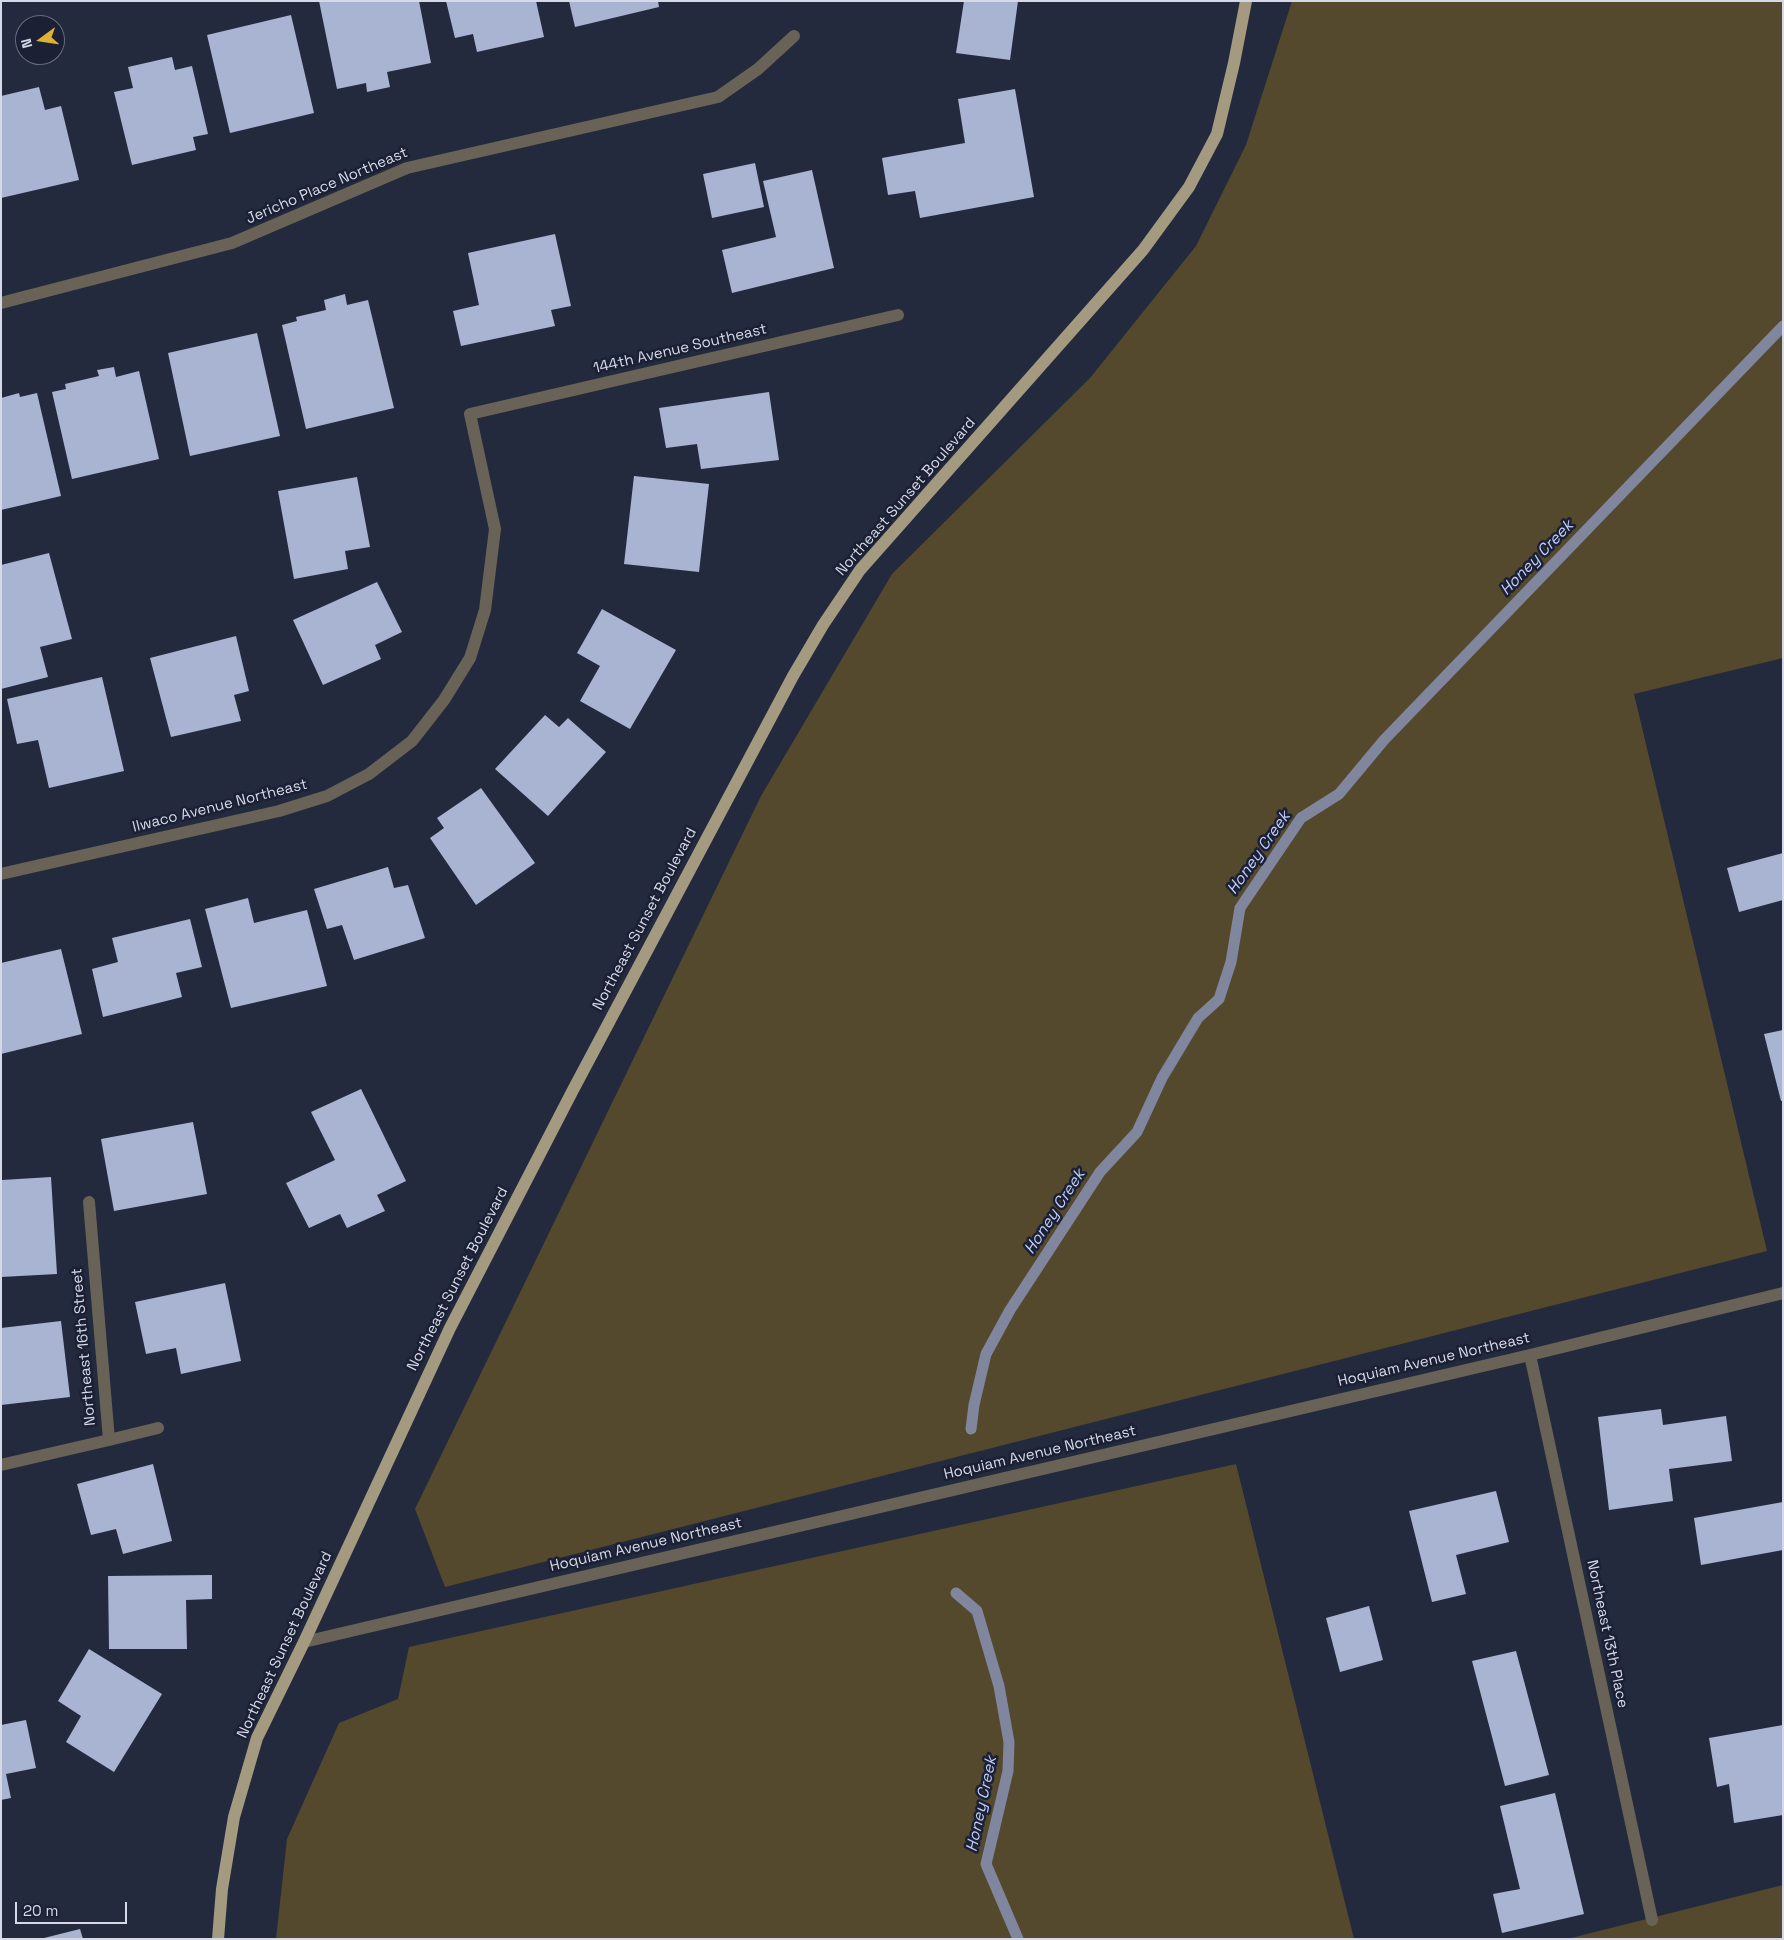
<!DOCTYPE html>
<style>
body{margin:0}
#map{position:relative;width:1784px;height:1940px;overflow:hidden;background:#242a3e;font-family:"Space Grotesk",sans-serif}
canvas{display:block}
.frame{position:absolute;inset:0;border:2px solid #d5d9e7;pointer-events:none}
.north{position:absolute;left:15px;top:15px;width:50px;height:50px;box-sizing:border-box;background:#1b2034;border:1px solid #656a7c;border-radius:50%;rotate:256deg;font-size:14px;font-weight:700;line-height:20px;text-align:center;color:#d5d9e7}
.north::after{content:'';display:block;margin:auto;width:18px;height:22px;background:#dbb233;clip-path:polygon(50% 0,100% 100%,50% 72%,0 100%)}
.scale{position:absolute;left:15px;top:1902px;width:112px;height:22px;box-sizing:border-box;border:2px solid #d5d9e7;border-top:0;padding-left:6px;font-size:15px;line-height:18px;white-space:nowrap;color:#d5d9e7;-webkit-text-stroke:4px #1b2034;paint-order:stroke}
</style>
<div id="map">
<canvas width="1784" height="1940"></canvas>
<div class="frame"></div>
<div class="north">N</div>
<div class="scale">20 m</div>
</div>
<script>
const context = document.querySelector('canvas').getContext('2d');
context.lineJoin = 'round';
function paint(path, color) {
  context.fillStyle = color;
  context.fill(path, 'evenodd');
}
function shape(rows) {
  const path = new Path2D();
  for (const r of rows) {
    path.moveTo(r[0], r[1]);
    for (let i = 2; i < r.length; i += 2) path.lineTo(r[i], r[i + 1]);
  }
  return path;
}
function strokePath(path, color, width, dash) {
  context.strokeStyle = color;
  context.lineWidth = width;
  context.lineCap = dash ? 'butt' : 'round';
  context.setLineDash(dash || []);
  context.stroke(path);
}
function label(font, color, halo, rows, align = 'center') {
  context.font = font + ' "Space Grotesk",sans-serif';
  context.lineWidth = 5;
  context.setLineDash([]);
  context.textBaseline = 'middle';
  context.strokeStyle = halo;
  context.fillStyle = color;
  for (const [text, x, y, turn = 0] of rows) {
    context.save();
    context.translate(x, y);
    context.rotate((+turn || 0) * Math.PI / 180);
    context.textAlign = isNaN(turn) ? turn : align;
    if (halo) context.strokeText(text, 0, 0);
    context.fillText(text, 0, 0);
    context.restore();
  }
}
paint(shape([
 [1292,1,1783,1,1783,658,1634,694,1767,1251,445,1587,415,1509,761,796,892,574,1090,378,1196,246,1246,145],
 [1236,1464,1354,1939,276,1939,287,1839,339,1723,398,1699,409,1647],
 [1783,1885,1783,1939,1567,1939]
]), '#54492d');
strokePath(shape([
 [971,1429,974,1405,986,1354,1010,1310,1100,1172,1137,1132,1162,1078,1198,1018,1219,999,1231,962,1240,908,1301,818,1339,794,1384,740,1783,326],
 [956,1593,977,1611,999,1686,1009,1742,1008,1771,986,1864,1018,1939]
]), '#7f869e', 11);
paint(shape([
 [319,1,419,1,431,63,387,72,390,87,367,92,366,83,337,89],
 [446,1,536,1,544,37,477,52,473,34,455,38],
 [569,1,658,1,659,7,575,27],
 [964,1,1018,1,1010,60,956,53],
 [291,15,314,113,230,133,207,35],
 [172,57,175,70,192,66,208,134,193,137,196,150,132,165,114,92,133,88,128,67],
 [39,87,45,110,61,106,79,180,1,198,1,96],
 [1015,89,1034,197,920,218,915,191,888,195,882,158,965,143,958,99],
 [755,163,764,207,712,218,703,174],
 [812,170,834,268,732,293,722,250,776,237,763,181],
 [555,234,571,306,551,310,555,326,461,346,453,311,479,305,468,253],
 [345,294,347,305,368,300,394,408,306,429,282,325,297,321,296,317,326,310,324,300],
 [257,333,280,436,190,456,168,353],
 [114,367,116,377,139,371,159,459,72,479,52,392,66,389,65,384,99,376,97,370],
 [769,392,779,460,701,469,697,444,666,448,659,408],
 [19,393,20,397,37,393,61,496,1,510,1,398],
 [634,476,709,484,699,572,624,564],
 [357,477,370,547,345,551,348,569,294,579,278,491],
 [49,553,72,639,40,647,48,677,1,689,1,565],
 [377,582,402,632,375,645,381,659,323,685,293,620],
 [602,609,676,650,630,729,580,701,600,666,577,653],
 [236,636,249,691,234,695,241,721,171,737,150,658],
 [102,677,124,771,49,788,38,740,17,744,7,699],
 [545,715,559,727,568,718,606,752,548,816,495,769],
 [481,788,535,863,476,905,430,838,444,828,437,818],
 [1783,853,1783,900,1739,912,1727,868],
 [388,867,394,888,408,885,425,938,354,960,342,925,327,929,314,889],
 [248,898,254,923,307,910,327,986,231,1008,205,909],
 [190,919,202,967,176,973,182,997,103,1017,92,969,118,962,112,938],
 [61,949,82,1034,1,1054,1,963],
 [1783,1030,1783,1101,1781,1101,1764,1034],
 [361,1089,406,1181,377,1195,385,1211,347,1228,340,1214,309,1228,286,1183,335,1160,311,1112],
 [193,1122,207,1194,114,1211,101,1139],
 [51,1177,57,1274,1,1277,2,1180],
 [225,1283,241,1361,181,1374,176,1348,146,1354,135,1302],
 [61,1321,70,1397,1,1405,1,1328],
 [1661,1409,1663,1425,1726,1416,1732,1461,1669,1469,1673,1501,1609,1510,1598,1417],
 [153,1464,172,1541,123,1554,116,1529,91,1535,77,1484],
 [1496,1491,1509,1542,1456,1555,1466,1594,1432,1602,1409,1511],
 [1783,1502,1783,1550,1701,1565,1694,1518],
 [212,1575,212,1599,186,1600,187,1649,109,1649,108,1576],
 [1369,1606,1383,1660,1340,1672,1326,1618],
 [89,1649,162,1694,114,1772,66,1742,81,1716,58,1701],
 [1516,1651,1549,1775,1505,1786,1472,1661],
 [26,1720,36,1768,6,1774,11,1798,1,1800,1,1725],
 [1783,1725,1783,1815,1734,1823,1729,1784,1717,1787,1709,1738],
 [1555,1793,1584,1914,1502,1933,1493,1894,1520,1889,1500,1806],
 [80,1929,83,1939,44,1939,44,1938]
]), '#a9b3d2');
strokePath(shape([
 [1,303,232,243,407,168,718,97,758,69,794,36],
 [1,874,279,811,327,796,369,774,412,741,444,700,470,658,485,610,495,529,470,414,898,315],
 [1530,1355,1652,1920],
 [109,1440,158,1428],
 [1,1465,109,1440,89,1202],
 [304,1642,1530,1355,1783,1293]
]), '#686356', 12);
strokePath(shape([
 [218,1939,222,1889,234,1817,257,1738,304,1642,450,1328,573,1090,793,676,823,625,860,570,1143,250,1189,187,1217,134,1234,63,1246,1]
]), '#a49a7f', 12);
label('15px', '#d5d9e7', '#1b2034', [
 ["Jericho Place Northeast",327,186,-23],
 ["144th Avenue Southeast",680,349,-13],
 ["Northeast Sunset Boulevard",906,497,-49],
 ["Ilwaco Avenue Northeast",220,806,-14],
 ["Northeast Sunset Boulevard",645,919,-62],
 ["Northeast Sunset Boulevard",458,1279,-63],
 ["Northeast 16th Street",84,1347,-95],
 ["Hoquiam Avenue Northeast",1434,1360,-13],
 ["Hoquiam Avenue Northeast",1040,1453,-13],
 ["Hoquiam Avenue Northeast",646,1545,-13],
 ["Northeast 13th Place",1607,1634,78],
 ["Northeast Sunset Boulevard",285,1645,-65]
]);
label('italic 16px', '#bfccf7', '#1b2034', [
 ["Honey Creek",1537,558,-46],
 ["Honey Creek",1259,853,-55],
 ["Honey Creek",1055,1212,-57],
 ["Honey Creek",982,1804,-78]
]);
</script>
